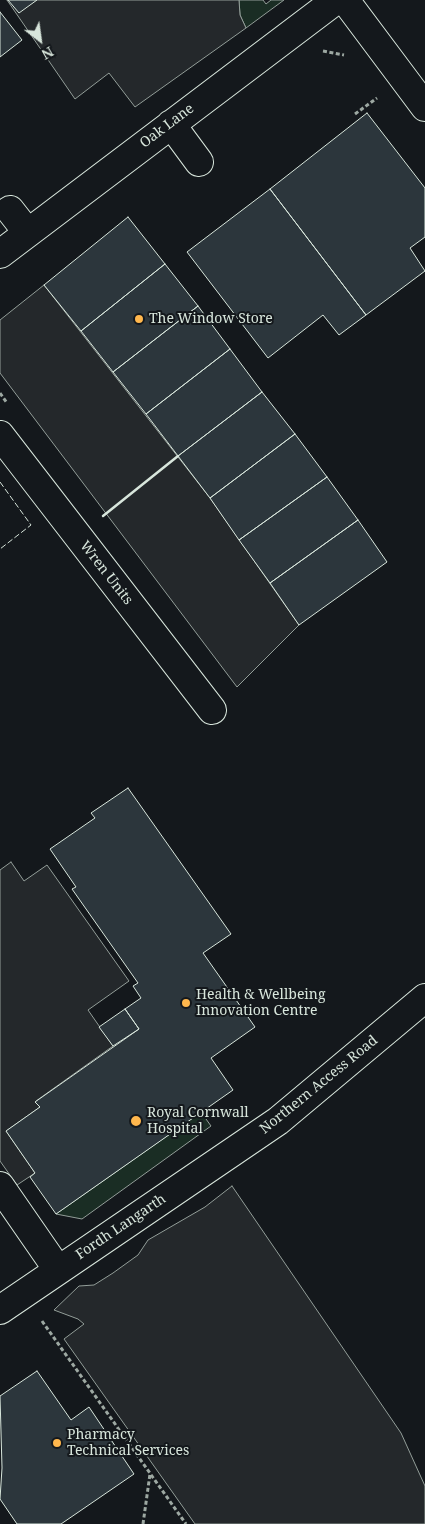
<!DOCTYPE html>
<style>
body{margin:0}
#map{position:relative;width:425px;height:1524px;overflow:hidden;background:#14181c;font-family:"Noto Serif",serif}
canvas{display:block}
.north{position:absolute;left:15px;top:15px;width:50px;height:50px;-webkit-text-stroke:4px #14181c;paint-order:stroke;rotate:150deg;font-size:14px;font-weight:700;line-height:20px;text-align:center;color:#d8e6dc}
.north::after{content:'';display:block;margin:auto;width:18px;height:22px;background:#d8e6dc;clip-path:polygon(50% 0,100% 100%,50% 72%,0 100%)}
</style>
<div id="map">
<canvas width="425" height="1524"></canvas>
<div class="north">N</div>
</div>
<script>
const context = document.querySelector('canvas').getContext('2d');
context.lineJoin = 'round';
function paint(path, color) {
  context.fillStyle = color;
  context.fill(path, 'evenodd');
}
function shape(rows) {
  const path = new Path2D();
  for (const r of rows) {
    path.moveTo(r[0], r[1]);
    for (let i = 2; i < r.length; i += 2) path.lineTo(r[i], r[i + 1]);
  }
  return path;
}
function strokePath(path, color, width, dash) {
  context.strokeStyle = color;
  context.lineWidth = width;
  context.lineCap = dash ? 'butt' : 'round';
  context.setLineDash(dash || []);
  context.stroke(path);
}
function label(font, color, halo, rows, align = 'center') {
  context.font = font + ' "Noto Serif",serif';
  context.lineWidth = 4;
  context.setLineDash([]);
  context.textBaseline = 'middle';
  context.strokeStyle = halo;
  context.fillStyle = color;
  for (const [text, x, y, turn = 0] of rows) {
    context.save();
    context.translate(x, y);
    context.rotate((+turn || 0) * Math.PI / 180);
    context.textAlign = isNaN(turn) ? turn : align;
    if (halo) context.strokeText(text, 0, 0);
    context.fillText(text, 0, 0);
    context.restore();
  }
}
const green = shape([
 [239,0,263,0,266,4,271,0,284,0,246,28,240,15,239,0],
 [201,1112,211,1126,82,1219,56,1214,201,1112]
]);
paint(green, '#1a2d24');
strokePath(green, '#939e99', 1);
const parking = shape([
 [7,0,239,0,240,15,246,28,135,107,109,73,75,99,7,0],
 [44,285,210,498,299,625,237,687,0,373,0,320,44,285],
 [11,862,24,881,47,865,129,981,88,1010,113,1046,36,1101,40,1107,6,1131,35,1173,17,1185,0,1161,0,870,11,862],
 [232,1186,401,1433,425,1486,425,1524,195,1524,64,1339,84,1324,78,1319,54,1310,79,1286,94,1285,113,1273,138,1255,148,1240,205,1207,232,1186]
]);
paint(parking, '#24282b');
strokePath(parking, '#939e99', 1);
const building = shape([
 [8,0,37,0,19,13,8,0],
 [0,12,22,40,0,57,0,12],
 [367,113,425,188,425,237,410,248,425,271,366,315,270,189,367,113],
 [270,189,366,315,339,335,323,315,268,358,187,252,270,189],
 [128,217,165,264,81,331,44,285,128,217],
 [165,264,198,306,113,372,81,331,165,264],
 [198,306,230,349,146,414,113,372,198,306],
 [230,349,262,392,178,456,146,414,230,349],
 [262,392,295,434,210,498,178,456,262,392],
 [295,434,327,477,239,540,210,498,295,434],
 [327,477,358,520,270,583,239,540,327,477],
 [358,520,387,562,299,625,270,583,358,520],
 [128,788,231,934,203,953,255,1027,211,1058,233,1090,56,1214,30,1177,35,1173,6,1131,40,1107,35,1102,139,1029,125,1009,141,998,133,986,138,983,72,889,76,887,50,849,95,818,91,813,128,788],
 [125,1009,139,1029,113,1046,99,1027,125,1009],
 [37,1371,71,1420,89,1407,134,1474,61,1524,17,1524,0,1499,2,1468,0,1396,37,1371]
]);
paint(building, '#2c363c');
strokePath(building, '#d8e6dc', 1);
const minor = shape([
 [345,0,425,107],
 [171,124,199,162],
 [10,210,28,233],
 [0,254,336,0],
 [0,435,212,710],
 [0,1186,58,1270],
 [0,1310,278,1121,425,998]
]);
strokePath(minor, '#d8e6dc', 30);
strokePath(shape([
 [323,51,344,55],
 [355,114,377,98],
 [0,393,7,403],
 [42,1321,186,1524],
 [143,1524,150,1474]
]), '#9da8a2', 3, [4, 2.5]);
strokePath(minor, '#14181c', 28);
strokePath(shape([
 [0,482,31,525,0,549]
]), '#d8e6dc', 1, [6, 2.5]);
strokePath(shape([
 [103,516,178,456]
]), '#d8e6dc', 2.5);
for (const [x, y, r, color] of [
 [139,319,5,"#ffb74d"],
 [186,1003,5,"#ffb74d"],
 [136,1121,6,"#ffb74d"],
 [57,1443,5,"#ffb74d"]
]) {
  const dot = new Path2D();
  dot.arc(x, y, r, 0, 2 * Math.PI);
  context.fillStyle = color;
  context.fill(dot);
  strokePath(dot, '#14181c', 2);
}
label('14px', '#d8e6dc', '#14181c', [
 ["Oak Lane",167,126,-37],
 ["Wren Units",106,573,52],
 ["Northern Access Road",319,1085,-39],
 ["Fordh Langarth",121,1227,-34]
]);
label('14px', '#d8e6dc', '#14181c', [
 ["The Window Store",149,319],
 ["Health & Wellbeing",196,995],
 ["Innovation Centre",196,1011],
 ["Royal Cornwall",147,1113],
 ["Hospital",147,1129],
 ["Pharmacy",67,1435],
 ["Technical Services",67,1451]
], 'left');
</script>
